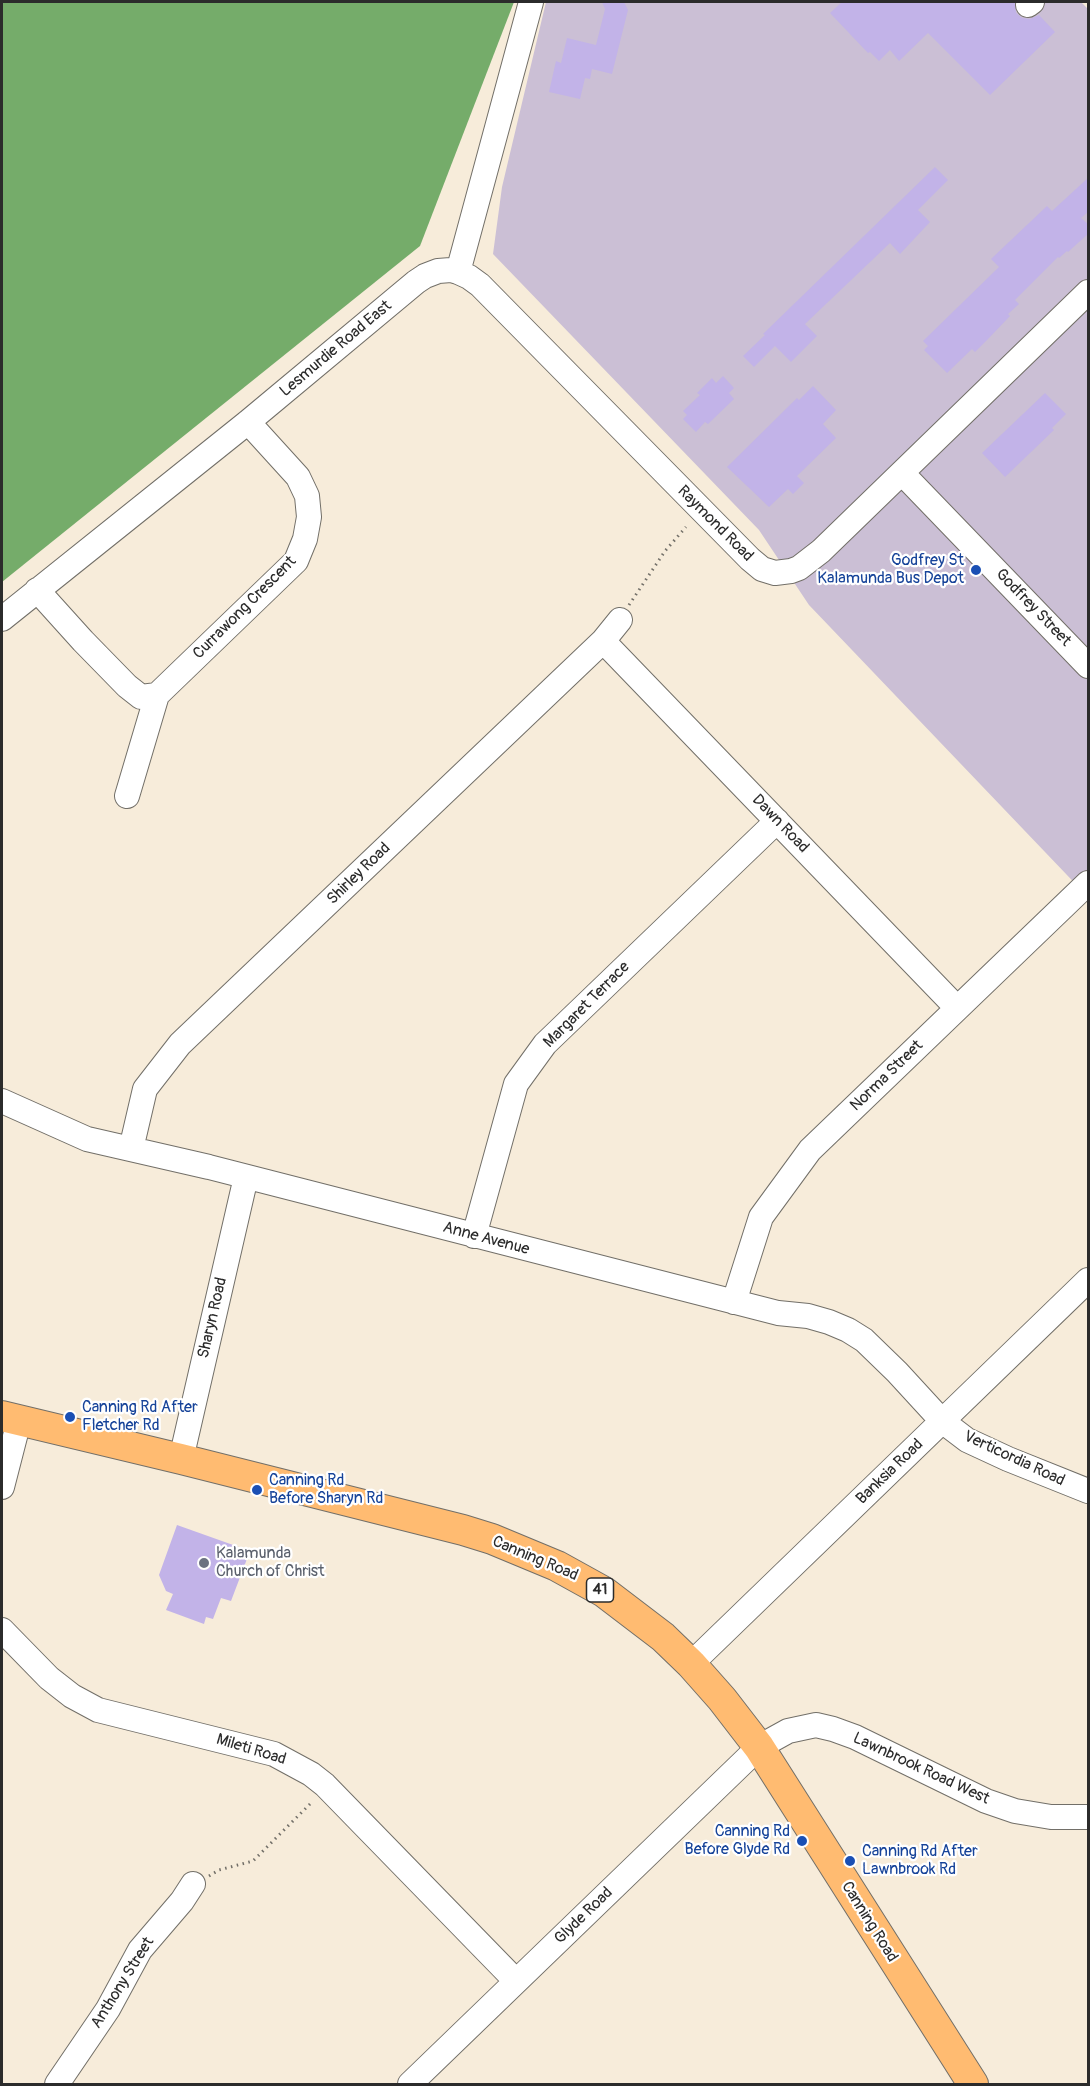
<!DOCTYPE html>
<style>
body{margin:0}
#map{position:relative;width:1090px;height:2086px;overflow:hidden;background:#f7ecda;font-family:Pangolin,sans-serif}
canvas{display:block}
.frame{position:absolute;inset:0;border:3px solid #2b2b2b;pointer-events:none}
</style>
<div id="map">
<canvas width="1090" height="2086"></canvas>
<div class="frame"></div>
</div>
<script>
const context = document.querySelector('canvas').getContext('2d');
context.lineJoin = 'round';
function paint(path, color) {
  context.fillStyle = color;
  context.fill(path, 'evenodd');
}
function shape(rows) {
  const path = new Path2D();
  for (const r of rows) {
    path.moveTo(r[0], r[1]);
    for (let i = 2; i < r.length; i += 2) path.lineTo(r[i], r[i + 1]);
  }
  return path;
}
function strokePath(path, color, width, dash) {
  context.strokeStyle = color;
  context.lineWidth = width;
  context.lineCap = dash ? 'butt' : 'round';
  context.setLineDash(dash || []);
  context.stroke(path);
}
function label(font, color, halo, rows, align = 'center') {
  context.font = font + ' Pangolin,sans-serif';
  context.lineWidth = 4.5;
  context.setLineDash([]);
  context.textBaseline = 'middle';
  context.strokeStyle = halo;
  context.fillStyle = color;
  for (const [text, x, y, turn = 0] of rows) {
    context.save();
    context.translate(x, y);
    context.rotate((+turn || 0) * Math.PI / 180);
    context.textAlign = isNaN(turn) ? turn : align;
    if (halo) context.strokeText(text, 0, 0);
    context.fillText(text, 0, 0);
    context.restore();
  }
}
paint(shape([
 [546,2,1081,2,1088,9,1088,897,809,605,759,530,493,254,502,187]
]), '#cbbfd5');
paint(shape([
 [2,2,514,2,420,246,2,582]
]), '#75ac6a');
paint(shape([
 [602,2,624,2,628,10,612,74,592,69,590,79,585,78,580,99,549,92,556,61,561,63,567,38,596,45,605,9],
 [842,2,1015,2,1016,13,1022,18,1030,19,1039,15,1055,32,990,95,928,33,899,61,890,50,879,61,870,52,868,53,830,13],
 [935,167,948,180,918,210,930,222,900,254,890,243,805,324,817,336,791,362,775,346,754,367,743,356,765,335,763,334],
 [1089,177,1089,211,1081,218,1089,225,1089,233,1068,252,1067,251,1059,258,1058,257,1015,300,1019,304,1008,314,1010,316,989,338,975,352,972,349,947,373,924,350,928,346,923,341,999,267,991,259,1047,206,1052,211],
 [723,376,734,388,729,393,734,399,708,424,705,422,696,432,683,419,687,415,683,411,700,395,697,393,712,378,716,383],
 [813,386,836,410,823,424,836,438,797,476,804,483,793,494,788,489,769,507,727,467,797,398,799,400],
 [1045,393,1066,414,1052,428,1054,430,1005,477,982,453],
 [177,1525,250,1551,231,1601,221,1598,213,1619,206,1617,204,1624,166,1610,173,1594,166,1591,159,1575]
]), '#c2b3e8');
const minor = shape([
 [1028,5,1032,2],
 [458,272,469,277,480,285,750,559,762,569,775,573,791,571,799,568,821,551,1088,292],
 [902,473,1088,666],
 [37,590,83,641,127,686,141,697,157,695,127,796],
 [2,619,248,422,416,282,425,276,438,271,451,270,458,272,531,2],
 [603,641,957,1008],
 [157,695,296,561,305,539,309,517,307,496,298,477,248,422],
 [2,1101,87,1139,209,1167,778,1313,808,1316,829,1322,848,1330,864,1340,897,1372,942,1421,967,1440,1008,1459,1088,1491],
 [131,1149,145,1089,180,1044,603,641,620,620],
 [474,1236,516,1084,545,1044,777,821],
 [734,1302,761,1217,810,1150,1088,883],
 [181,1459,246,1177],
 [2,1487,19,1421],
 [2,1630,49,1678,72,1696,98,1710,274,1754,311,1774,325,1785,516,1981],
 [691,1664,1088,1280],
 [57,2084,108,2009,140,1950,182,1901,193,1884],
 [410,2084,759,1747,788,1731,816,1725,833,1729,855,1737,986,1801,1015,1811,1051,1817,1088,1817]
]);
const major = shape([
 [2,1416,181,1459,463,1530,492,1539,557,1566,604,1592,663,1637,691,1664,722,1699,759,1747,973,2084]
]);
strokePath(minor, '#726f68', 26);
strokePath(major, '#726f68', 32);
strokePath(shape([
 [629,605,665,551,686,527],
 [209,1876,219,1870,253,1861,313,1801]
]), '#726f68', 3, [1.5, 4.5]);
strokePath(minor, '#fff', 24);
strokePath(major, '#ffbb71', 30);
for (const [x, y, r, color] of [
 [976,570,6,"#1a4fb4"],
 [70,1417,6,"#1a4fb4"],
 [257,1490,6,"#1a4fb4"],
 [204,1563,6,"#6b7280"],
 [802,1841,6,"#1a4fb4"],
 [850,1861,6,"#1a4fb4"]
]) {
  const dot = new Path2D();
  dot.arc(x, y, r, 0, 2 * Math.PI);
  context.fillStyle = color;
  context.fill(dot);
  strokePath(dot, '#fff', 2);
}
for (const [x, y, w] of [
 [600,1590,27]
]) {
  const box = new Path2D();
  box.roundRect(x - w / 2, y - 12, w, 24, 4.5);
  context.fillStyle = '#fff';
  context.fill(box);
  strokePath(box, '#2b2b2b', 1.5);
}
label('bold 15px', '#2b2b2b', null, [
 ["41",600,1590]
]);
label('16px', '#2b2b2b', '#fff', [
 ["Lesmurdie Road East",336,349,-40],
 ["Raymond Road",715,524,45],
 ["Currawong Crescent",245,608,-45],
 ["Godfrey Street",1033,608,46],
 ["Dawn Road",780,824,46],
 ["Shirley Road",359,874,-44],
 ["Margaret Terrace",587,1005,-45],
 ["Norma Street",887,1076,-44],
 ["Anne Avenue",486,1239,15],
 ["Sharyn Road",213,1318,-77],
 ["Verticordia Road",1014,1459,25],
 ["Banksia Road",890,1472,-44],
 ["Canning Road",535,1559,23],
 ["Mileti Road",251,1750,17],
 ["Lawnbrook Road West",921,1769,25],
 ["Glyde Road",584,1916,-44],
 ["Canning Road",869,1922,58],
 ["Anthony Street",123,1983,-58]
]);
label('16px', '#164399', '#fff', [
 ["Godfrey St",964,561,"right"],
 ["Kalamunda Bus Depot",964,579,"right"],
 ["Canning Rd After",82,1408],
 ["Fletcher Rd",82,1426],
 ["Canning Rd",269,1481],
 ["Before Sharyn Rd",269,1499],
 ["Canning Rd",790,1832,"right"],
 ["Before Glyde Rd",790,1850,"right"],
 ["Canning Rd After",862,1852],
 ["Lawnbrook Rd",862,1870]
], 'left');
label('16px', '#5b616d', '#fff', [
 ["Kalamunda",216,1554],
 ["Church of Christ",216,1572]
], 'left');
</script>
